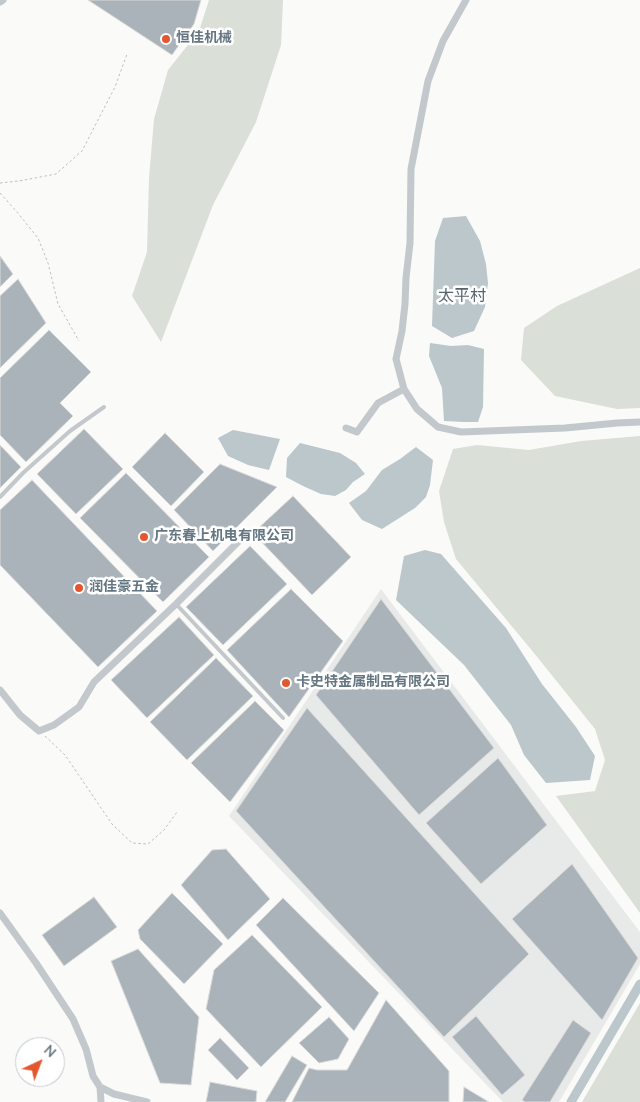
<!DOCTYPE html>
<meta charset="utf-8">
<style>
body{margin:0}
#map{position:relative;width:640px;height:1102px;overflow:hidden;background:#fafaf8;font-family:"Nunito Sans",sans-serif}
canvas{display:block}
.north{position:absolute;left:15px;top:1037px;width:50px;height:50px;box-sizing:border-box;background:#fff;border:1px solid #c1c8cd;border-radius:50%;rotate:43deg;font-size:14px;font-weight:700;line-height:20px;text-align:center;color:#657683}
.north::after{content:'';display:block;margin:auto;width:18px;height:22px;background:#e4572e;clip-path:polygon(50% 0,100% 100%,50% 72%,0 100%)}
</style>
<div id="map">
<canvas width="640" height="1102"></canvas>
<div class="north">N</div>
</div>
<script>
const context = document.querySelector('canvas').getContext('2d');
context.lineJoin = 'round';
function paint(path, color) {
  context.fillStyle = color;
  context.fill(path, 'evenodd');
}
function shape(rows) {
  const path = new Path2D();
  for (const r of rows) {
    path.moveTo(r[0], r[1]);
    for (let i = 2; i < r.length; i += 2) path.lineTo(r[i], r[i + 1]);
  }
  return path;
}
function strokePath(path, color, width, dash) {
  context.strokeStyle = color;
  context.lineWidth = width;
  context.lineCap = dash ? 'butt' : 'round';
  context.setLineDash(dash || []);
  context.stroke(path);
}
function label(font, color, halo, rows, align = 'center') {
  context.font = font + ' "Nunito Sans","Noto Sans SC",sans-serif';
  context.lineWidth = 5;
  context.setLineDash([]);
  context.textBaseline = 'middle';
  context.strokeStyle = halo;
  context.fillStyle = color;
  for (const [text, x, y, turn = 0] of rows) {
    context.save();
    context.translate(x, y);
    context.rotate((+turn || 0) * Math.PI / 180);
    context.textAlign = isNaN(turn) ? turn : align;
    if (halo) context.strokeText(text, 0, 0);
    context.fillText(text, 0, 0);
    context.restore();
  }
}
paint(shape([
 [381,589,640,932,640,964,559,1102,503,1102,229,816]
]), '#e8e9e9');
paint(shape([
 [209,0,283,0,281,45,256,122,213,205,161,342,132,296,147,252,149,178,154,119,168,70,199,31],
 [640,268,640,408,617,409,555,396,521,360,524,328,557,306],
 [640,436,640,913,556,796,595,791,605,760,595,729,534,653,456,559,444,522,439,491,453,449,477,445,529,450,581,441],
 [640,1003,640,1102,582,1102]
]), '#dadfd7');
paint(shape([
 [466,216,480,241,486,264,488,283,485,307,474,331,452,338,432,326,435,241,443,218],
 [430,343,451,346,468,345,484,349,483,407,478,422,464,422,444,421,442,388,429,356],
 [233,430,280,439,269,470,248,465,228,456,218,438],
 [300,443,340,453,356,463,365,474,353,482,346,490,335,496,321,494,303,486,286,477,287,458],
 [416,447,433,460,430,485,426,497,415,508,382,529,362,520,349,503,366,491,382,470,400,459],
 [425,550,441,554,506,628,542,684,576,727,595,756,590,780,546,783,524,755,511,725,464,665,396,600,404,556]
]), '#bbc7cb');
strokePath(shape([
 [571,1102,640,984]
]), '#bbc7cb', 9);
const building = shape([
 [88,0,201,0,194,24,172,55,88,0],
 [0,256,13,274,0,287,0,256],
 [18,279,46,323,0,368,0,296,18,279],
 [49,330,91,372,60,403,73,416,26,462,0,435,0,378,49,330],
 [84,429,123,469,76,514,37,474,84,429],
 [165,433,204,472,171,506,132,467,165,433],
 [0,445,21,467,0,488,0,445],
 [220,464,277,487,213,551,174,510,220,464],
 [126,473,209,557,163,602,80,518,126,473],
 [32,480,157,611,98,667,0,565,0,510,32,480],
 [293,496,351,557,312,595,253,533,293,496],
 [250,546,287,584,223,645,186,607,250,546],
 [291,589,343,641,289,717,227,650,291,589],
 [381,599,494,748,419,815,316,695,381,599],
 [179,617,214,655,147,718,111,680,179,617],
 [216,658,253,696,187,760,150,722,216,658],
 [255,701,284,730,230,802,191,763,255,701],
 [307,708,529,954,444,1037,236,811,307,708],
 [498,758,547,825,481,884,426,823,498,758],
 [226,849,270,899,228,940,181,885,212,850,226,849],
 [572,864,638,958,602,1020,512,919,572,864],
 [172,893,223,944,184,984,140,939,138,930,172,893],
 [94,897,117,927,64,966,42,935,94,897],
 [283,898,379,993,354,1031,256,925,283,898],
 [252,935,322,1007,261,1067,206,1009,214,970,252,935],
 [138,949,199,1017,191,1085,160,1083,111,961,138,949],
 [386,1000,449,1071,449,1102,292,1102,309,1068,317,1070,347,1070,386,1000],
 [476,1016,525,1075,502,1095,452,1037,476,1016],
 [329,1017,349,1039,338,1059,319,1063,299,1043,329,1017],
 [573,1020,591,1033,550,1102,525,1102,522,1100,573,1020],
 [220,1038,249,1068,237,1080,208,1050,220,1038],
 [292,1056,307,1065,285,1102,265,1102,292,1056],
 [210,1082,257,1091,256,1102,206,1102,210,1082],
 [464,1087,489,1102,463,1102,464,1087]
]);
paint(building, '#aab3b9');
strokePath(building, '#dcdcda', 1);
strokePath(shape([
 [0,183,19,181,56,174,82,151,115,87,127,54],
 [0,193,17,212,38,238,48,263,58,304,79,341],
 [45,736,65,755,112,824,132,843,148,844,164,830,177,812]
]), '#bbbfc2', 1, [2.5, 2.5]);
strokePath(shape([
 [0,497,23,473,70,431,104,407],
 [176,604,283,718]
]), '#c3c8cc', 4);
strokePath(shape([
 [466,0,443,41,428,81,411,169,410,243,406,278,405,304,402,331,396,359,404,389,417,409,438,427,461,432,565,428,617,423,640,422],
 [0,2,3,0],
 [346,428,357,432,378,403,404,389],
 [0,690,20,715,39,731,54,725,79,707,94,682,176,604,243,537],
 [0,913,36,963,73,1019,86,1049,93,1076,100,1087,114,1094,147,1102],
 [100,1087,101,1102]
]), '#c3c8cc', 7);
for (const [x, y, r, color] of [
 [166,39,5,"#e4572e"],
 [144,537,5,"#e4572e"],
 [79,588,5,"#e4572e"],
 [286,683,5,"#e4572e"]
]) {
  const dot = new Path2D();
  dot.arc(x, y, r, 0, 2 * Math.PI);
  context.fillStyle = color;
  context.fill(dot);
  strokePath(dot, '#fff', 2);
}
label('bold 14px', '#657683', '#fff', [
 ["恒佳机械",176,39],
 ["广东春上机电有限公司",154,537],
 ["润佳豪五金",89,588],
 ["卡史特金属制品有限公司",296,683]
], 'left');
label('16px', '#57646e', '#fff', [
 ["太平村",462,297]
]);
</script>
